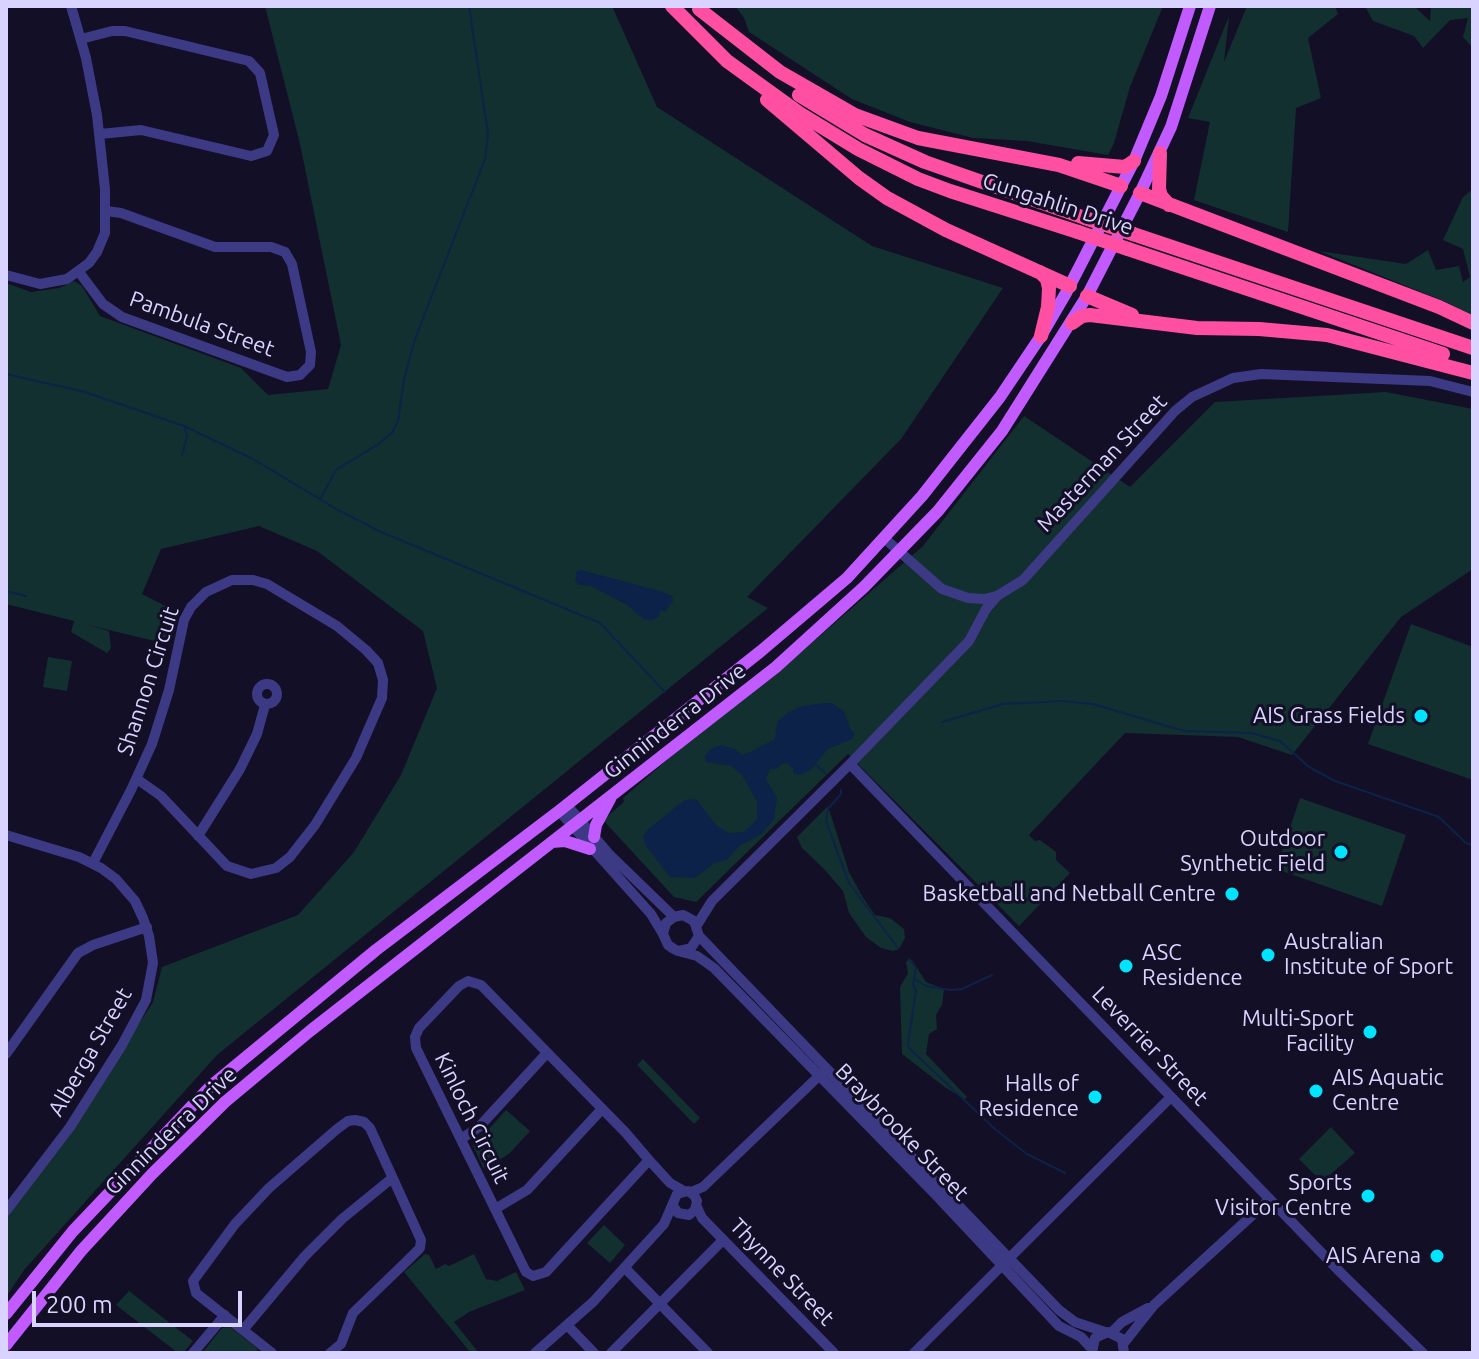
<!DOCTYPE html>
<style>
body{margin:0}
#map{position:relative;width:1479px;height:1359px;overflow:hidden;background:#130f26;font-family:Ubuntu,sans-serif}
canvas{display:block}
.frame{position:absolute;inset:0;border:8px solid #d9d4ff;pointer-events:none}
.scale{position:absolute;left:32px;top:1291px;width:210px;height:36px;box-sizing:border-box;border:4px solid #d9d4ff;border-top:0;padding-left:10px;font-size:24px;line-height:28px;white-space:nowrap;color:#d9d4ff;-webkit-text-stroke:6px #130f26;paint-order:stroke}
</style>
<div id="map">
<canvas width="1479" height="1359"></canvas>
<div class="frame"></div>
<div class="scale">200 m</div>
</div>
<script>
const context = document.querySelector('canvas').getContext('2d');
context.lineJoin = 'round';
function paint(path, color) {
  context.fillStyle = color;
  context.fill(path, 'evenodd');
}
function shape(rows) {
  const path = new Path2D();
  for (const r of rows) {
    if (r.length === 3) {
      path.moveTo(r[0] + r[2], r[1]);
      path.arc(r[0], r[1], r[2], 0, 2 * Math.PI);
      continue;
    }
    path.moveTo(r[0], r[1]);
    for (let i = 2; i < r.length; i += 2) path.lineTo(r[i], r[i + 1]);
  }
  return path;
}
function strokePath(path, color, width, dash) {
  context.strokeStyle = color;
  context.lineWidth = width;
  context.lineCap = dash ? 'butt' : 'round';
  context.setLineDash(dash || []);
  context.stroke(path);
}
function label(font, color, halo, rows, align = 'center') {
  context.font = font + ' Ubuntu,sans-serif';
  context.lineWidth = 6;
  context.setLineDash([]);
  context.textBaseline = 'middle';
  context.strokeStyle = halo;
  context.fillStyle = color;
  for (const [text, x, y, turn = 0] of rows) {
    context.save();
    context.translate(x, y);
    context.rotate((+turn || 0) * Math.PI / 180);
    context.textAlign = isNaN(turn) ? turn : align;
    if (halo) context.strokeText(text, 0, 0);
    context.fillText(text, 0, 0);
    context.restore();
  }
}
paint(shape([
 [265,6,612,6,657,107,872,246,1003,288,901,439,747,597,768,608,217,1055,24,1270,6,1297,6,1214,144,1016,153,1002,162,967,298,915,354,852,401,775,437,688,423,631,317,551,259,526,161,549,142,594,177,612,163,643,84,624,109,631,111,648,107,653,71,632,74,621,6,604,6,283,31,292,59,288,74,281,82,286,100,316,241,368,268,395,328,389,341,345,300,144],
 [735,6,1163,6,1130,87,1114,143,1108,155,1027,141,973,138,910,122,852,99,749,32,744,18],
 [1247,6,1335,6,1338,14,1308,38,1321,98,1296,108,1288,232,1194,200,1210,122,1188,118,1229,16,1224,62],
 [1365,6,1414,6,1430,21,1431,7,1428,6,1473,6,1473,48,1463,37,1468,18,1450,20,1423,48,1414,36,1373,21],
 [1473,189,1473,317,1446,302,1319,251,1406,264,1428,250,1436,270,1459,266,1463,282,1470,277,1463,249,1443,240,1463,197],
 [1386,392,1473,409,1473,569,1401,617,1292,755,1238,737,1125,733,1029,835,1035,841,1040,840,1056,852,1056,860,1070,873,1019,926,848,754,696,902,674,897,603,820,624,802,623,798,694,737,775,675,923,546,1024,416,1130,487,1215,402],
 [1411,624,1473,647,1473,780,1368,744],
 [48,657,72,661,67,691,43,687],
 [1300,798,1406,835,1382,906,1276,869],
 [828,806,849,872,862,896,875,915,890,918,904,929,905,938,899,949,893,951,881,948,866,937,849,913,843,891,824,869,802,848,797,837],
 [909,959,912,960,926,982,944,989,942,1005,936,1015,937,1029,929,1034,926,1054,967,1097,965,1099,946,1088,902,1054,900,987,908,973,906,962],
 [643,1059,700,1118,694,1124,637,1065],
 [506,1110,530,1131,509,1154,484,1169,473,1146,475,1139,490,1128],
 [1331,1127,1355,1153,1324,1180,1315,1175,1299,1159],
 [604,1225,625,1245,610,1263,587,1243],
 [425,1254,429,1255,436,1269,445,1264,449,1266,474,1254,486,1279,497,1281,516,1272,525,1290,469,1312,454,1322,479,1353,471,1353,404,1272],
 [129,1291,193,1341,183,1353,178,1353,116,1305],
 [230,1327,258,1349,255,1353,202,1353,222,1328]
]), '#12302f');
paint(shape([
 [581,570,660,591,672,596,673,601,665,612,660,610,659,617,652,620,643,619,627,605,591,586,579,585,575,581,576,572],
 [825,703,832,703,844,711,850,728,855,734,852,739,828,749,811,770,799,775,793,773,793,768,787,763,782,764,777,769,770,769,766,779,777,798,774,819,762,834,739,846,727,860,715,863,695,878,670,877,645,845,643,837,647,830,683,801,690,799,697,800,716,825,729,833,744,832,757,819,757,802,742,775,731,766,706,762,705,755,712,748,722,745,737,750,742,755,750,752,775,739,777,722,787,713,802,706]
]), '#0c2248');
strokePath(shape([
 [6,374,85,392,184,426,253,459,338,510,381,532,600,623,665,692],
 [182,455,187,436,184,426],
 [320,499,336,470,377,445,392,433,398,421,404,379,415,339,485,159,488,134,469,6],
 [6,591,26,596],
 [942,722,1003,704,1063,701,1093,704,1184,731,1251,733,1280,741,1309,767,1335,781,1439,817,1466,843,1473,845],
 [816,765,826,774],
 [841,790,841,794,828,809,826,821,849,883,898,948],
 [909,959,916,968,913,984,916,991,908,1044,910,1049,996,1130,1027,1154,1065,1173],
 [915,979,926,986,950,990,962,989,992,975]
]), '#0c2248', 2);
strokePath(shape([
 [81,39,112,31,125,31,249,61,260,73,274,135,267,151,251,156,141,130,100,134],
 [79,272,103,304,122,317,287,377,300,375,310,365,311,352,292,264,285,252,271,247,215,247,121,213,106,211],
 [6,275,40,284,67,279,89,263,97,252,105,233,105,189,97,115,86,58,71,6],
 [884,538,942,589,968,598,985,599,996,596],
 [267,694,10],
 [850,764,1341,1273,1423,1353],
 [567,805,609,854,674,917],
 [559,811,651,914,663,934],
 [6,835,79,857,101,868,116,879,135,901,143,918,149,936,153,963,146,1000,122,1045,70,1127,6,1211],
 [198,836,240,769,257,734,265,705],
 [93,863,131,790,152,744,169,690,184,620,191,607,206,592,232,580,253,580,267,584,337,626,366,650,378,663,383,680,382,698,356,758,315,825,290,857,276,868,251,874,227,866,161,796,137,779],
 [697,925,712,901,850,764,969,641,986,609,997,596,1023,580,1175,411,1192,397,1233,378,1261,374,1430,381,1473,392],
 [699,936,1059,1310,1075,1322,1105,1332],
 [678,951,691,948,699,936,694,921,683,915,674,917,666,923,663,934,668,945,674,949,678,951,697,956,714,968,934,1193,1059,1326,1081,1337,1092,1349],
 [6,1054,78,953,93,945,147,927],
 [461,1139,479,1127,547,1053],
 [649,1160,546,1272,533,1276,526,1272,416,1048,415,1037,419,1028,459,986,468,981,481,985,625,1132,649,1160,670,1183,684,1191],
 [691,1192,703,1187,822,1073],
 [697,1207,702,1218,834,1353],
 [495,1209,527,1190,602,1109],
 [625,1268,708,1353],
 [568,1326,594,1353],
 [243,1330,305,1256,342,1219,391,1179],
 [1112,1332,1122,1322,1148,1308],
 [1124,1343,1154,1305,1270,1199],
 [193,1353,225,1315],
 [272,1353,196,1293,193,1281,235,1224,269,1188,337,1129,348,1121,355,1120,364,1122,370,1128,421,1240,420,1248,408,1260,353,1313,341,1344,330,1353],
 [535,1353,593,1302,664,1224,677,1194,688,1191,694,1195,697,1201,695,1210,689,1215,678,1213,673,1206],
 [611,1353,723,1240],
 [914,1353,1171,1097],
 [1092,1353,1095,1338,1108,1332,1122,1339,1124,1353]
]), '#3d3a85', 10);
strokePath(shape([
 [594,837,596,825,610,799],
 [552,842,565,841,590,849],
 [6,1314,73,1231,211,1086,376,950,559,811,761,651,847,578,922,496,1000,397,1041,336,1066,293,1134,161,1161,96,1190,6],
 [6,1345,81,1251,152,1174,225,1102,310,1031,776,667,864,587,938,511,1002,431,1087,296,1140,193,1171,127,1210,6]
]), '#c25bff', 12);
strokePath(shape([
 [672,6,727,61,799,113,858,149,918,179,950,191,1078,232],
 [699,9,780,72,855,115,918,138,1059,165,1121,186],
 [799,95,865,135,925,162,1085,218],
 [767,100,859,178,887,198,946,230,1070,286],
 [1160,153,1159,189,1161,196,1169,205],
 [1078,163,1125,167,1134,161],
 [1140,193,1439,307,1473,323],
 [1133,234,1473,348],
 [1128,249,1443,354],
 [1040,272,1047,279,1049,288,1048,307,1041,336],
 [1087,296,1132,315],
 [1072,323,1082,316,1090,315,1197,328,1259,329,1327,335,1473,373]
]), '#ff4fa3', 14);
strokePath(shape([
 [1085,218,1133,234],
 [1078,232,1128,249]
]), '#ff4fa3', 14);
for (const [x, y, r, color] of [
 [1421,716,8,"#00e5ff"],
 [1341,852,8,"#00e5ff"],
 [1232,894,8,"#00e5ff"],
 [1268,955,8,"#00e5ff"],
 [1126,966,8,"#00e5ff"],
 [1370,1032,8,"#00e5ff"],
 [1316,1091,8,"#00e5ff"],
 [1095,1097,8,"#00e5ff"],
 [1368,1196,8,"#00e5ff"],
 [1437,1256,8,"#00e5ff"]
]) {
  const dot = new Path2D();
  dot.arc(x, y, r, 0, 2 * Math.PI);
  context.fillStyle = color;
  context.fill(dot);
  strokePath(dot, '#130f26', 3);
}
label('22px', '#d9d4ff', '#130f26', [
 ["Gungahlin Drive",1058,204,18],
 ["Pambula Street",202,324,20],
 ["Masterman Street",1102,463,-47],
 ["Shannon Circuit",148,681,-72],
 ["Ginninderra Drive",675,721,-38],
 ["Leverrier Street",1150,1046,46],
 ["Alberga Street",90,1052,-60],
 ["Kinloch Circuit",472,1118,64],
 ["Ginninderra Drive",171,1131,-44],
 ["Braybrooke Street",902,1132,46],
 ["Thynne Street",782,1272,46]
]);
label('22px', '#d9d4ff', '#130f26', [
 ["AIS Grass Fields",1405,716],
 ["Outdoor",1325,839],
 ["Synthetic Field",1325,864],
 ["Basketball and Netball Centre",1216,894],
 ["Australian",1284,942,"left"],
 ["Institute of Sport",1284,967,"left"],
 ["ASC",1142,953,"left"],
 ["Residence",1142,978,"left"],
 ["Multi-Sport",1354,1019],
 ["Facility",1354,1044],
 ["AIS Aquatic",1332,1078,"left"],
 ["Centre",1332,1103,"left"],
 ["Halls of",1079,1084],
 ["Residence",1079,1109],
 ["Sports",1352,1183],
 ["Visitor Centre",1352,1208],
 ["AIS Arena",1421,1256]
], 'right');
</script>
